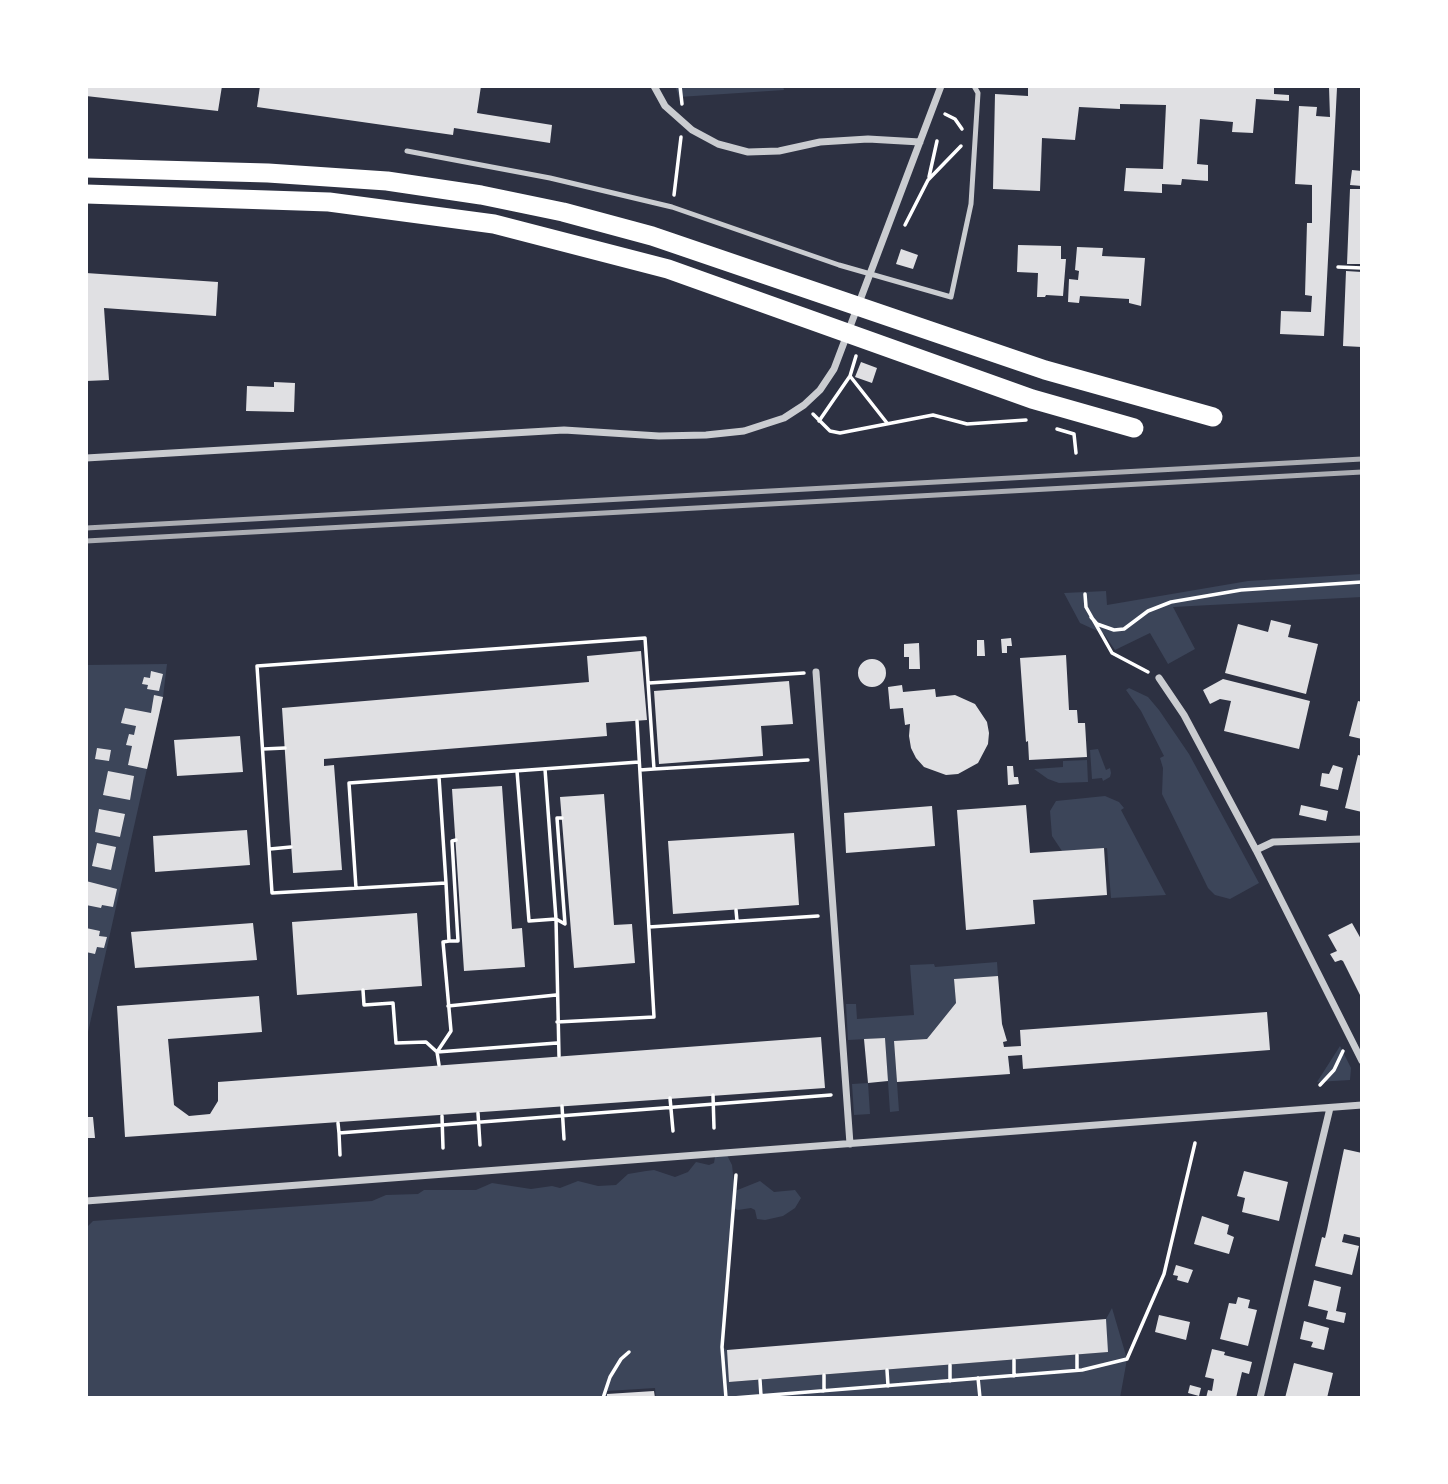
<!DOCTYPE html>
<style>
body{margin:0}
#map{position:relative;width:1448px;height:1484px;overflow:hidden;background:#2d3142;font-family:Figtree,sans-serif}
canvas{display:block}
.frame{position:absolute;inset:0;border:88px solid #fff;pointer-events:none}
</style>
<div id="map">
<canvas width="1448" height="1484"></canvas>
<div class="frame"></div>
</div>
<script>
const context = document.querySelector('canvas').getContext('2d');
context.lineJoin = 'round';
function paint(path, color) {
  context.fillStyle = color;
  context.fill(path, 'evenodd');
}
function shape(rows) {
  const path = new Path2D();
  for (const r of rows) {
    if (r.length === 3) {
      path.moveTo(r[0] + r[2], r[1]);
      path.arc(r[0], r[1], r[2], 0, 2 * Math.PI);
      continue;
    }
    path.moveTo(r[0], r[1]);
    for (let i = 2; i < r.length; i += 2) path.lineTo(r[i], r[i + 1]);
  }
  return path;
}
function strokePath(path, color, width, dash) {
  context.strokeStyle = color;
  context.lineWidth = width;
  context.lineCap = dash ? 'butt' : 'round';
  context.setLineDash(dash || []);
  context.stroke(path);
}
paint(shape([
 [675,86,783,86,784,90,679,97],
 [1362,574,1362,597,1173,607,1195,649,1168,664,1150,633,1115,650,1104,634,1080,623,1064,593,1106,591,1107,605,1248,581],
 [167,664,163,697,86,1041,86,665],
 [1129,688,1148,697,1159,710,1189,754,1259,883,1230,899,1215,895,1208,888,1162,794,1163,768,1160,758,1164,756,1141,711,1126,690],
 [1098,749,1106,770,1110,768,1111,773,1110,777,1103,781,1102,778,1092,779,1090,750],
 [1087,760,1088,782,1059,783,1048,779,1034,769,1063,767,1063,761],
 [1105,796,1119,802,1124,808,1121,810,1166,895,1111,898,1107,848,1062,851,1052,836,1050,811,1056,801],
 [997,962,998,976,954,979,956,1003,927,1039,894,1041,899,1111,890,1112,885,1038,848,1040,846,1004,856,1004,857,1019,914,1015,910,965,934,964,935,967],
 [1340,1046,1351,1068,1350,1080,1317,1082],
 [868,1083,870,1114,854,1115,852,1084],
 [727,1155,732,1165,735,1191,760,1181,774,1192,795,1190,801,1198,795,1208,783,1216,765,1220,757,1219,755,1210,751,1208,738,1210,732,1208,722,1347,727,1350,730,1382,1107,1352,1106,1319,1112,1308,1127,1359,1120,1398,656,1398,655,1388,607,1391,607,1398,86,1398,86,1228,93,1221,372,1201,386,1195,418,1194,424,1190,476,1190,492,1183,531,1189,552,1186,560,1188,578,1181,598,1186,616,1185,628,1174,646,1171,654,1170,675,1177,688,1172,696,1162,709,1165,714,1163,715,1157]
]), '#3c4559');
paint(shape([
 [86,86,222,86,218,111,86,96],
 [260,86,481,86,477,113,552,125,550,143,454,128,453,135,257,107],
 [1028,86,1274,86,1274,94,1289,95,1289,101,1256,99,1253,133,1232,132,1233,122,1200,119,1197,164,1208,165,1208,181,1182,179,1181,185,1162,184,1162,193,1124,191,1126,168,1163,169,1166,105,1120,104,1120,109,1079,107,1075,140,1042,138,1040,191,993,189,995,94,1028,96],
 [1329,87,1337,88,1324,336,1280,334,1281,311,1311,312,1312,296,1305,295,1307,223,1312,223,1312,185,1295,184,1299,106,1317,107,1316,116,1330,117],
 [1352,170,1362,171,1362,186,1350,185],
 [1350,189,1362,189,1362,264,1347,264],
 [1018,245,1061,246,1061,259,1066,259,1063,296,1046,295,1045,297,1037,297,1038,273,1017,272],
 [1077,247,1103,248,1102,256,1145,258,1141,306,1129,303,1129,299,1080,296,1079,303,1068,302,1069,279,1078,280,1079,271,1075,270],
 [901,249,918,255,913,269,896,264],
 [1346,271,1362,272,1362,347,1343,346],
 [86,273,218,282,216,316,104,308,109,380,86,381],
 [861,362,877,368,872,383,855,377],
 [274,382,295,383,294,412,246,411,247,386,274,387],
 [1271,620,1291,625,1288,637,1318,644,1306,694,1225,673,1238,624,1268,632],
 [1011,638,1012,646,1007,646,1007,653,1002,653,1001,639],
 [977,640,984,640,985,656,977,656],
 [919,643,920,669,909,669,909,657,904,657,904,644],
 [641,651,647,720,606,723,607,736,324,759,324,766,334,765,342,870,293,873,282,708,589,682,587,656],
 [1066,655,1069,710,1077,710,1078,723,1085,723,1087,757,1029,760,1028,741,1026,742,1020,658],
 [872,673,14],
 [151,671,163,674,159,691,147,689,148,685,142,684,144,677,150,678],
 [1223,679,1310,701,1299,749,1224,731,1231,701,1220,699,1210,704,1203,690],
 [789,681,793,724,761,726,763,756,659,764,654,691],
 [902,685,903,692,935,689,936,697,955,695,975,704,987,722,989,733,988,744,978,763,958,774,946,775,924,767,916,758,911,748,909,736,910,724,905,725,903,708,890,709,888,687],
 [154,695,163,697,147,769,128,765,132,746,126,745,129,734,134,735,136,726,121,723,125,708,151,713],
 [1358,701,1362,702,1362,739,1349,736],
 [240,736,243,772,177,776,174,740],
 [97,748,111,750,109,761,95,759],
 [1358,755,1362,756,1362,812,1345,808],
 [1333,765,1343,768,1338,790,1320,786,1322,773,1329,774],
 [1007,766,1013,766,1014,777,1018,777,1019,784,1008,785],
 [108,771,134,776,130,800,103,795],
 [502,786,512,929,522,928,525,967,464,971,452,789],
 [604,794,614,925,632,924,635,963,574,968,560,797],
 [1026,805,1030,853,1104,848,1107,895,1033,900,1035,924,966,930,957,810],
 [1301,805,1328,811,1326,821,1299,815],
 [932,806,935,846,846,853,844,813],
 [99,809,125,814,120,837,95,832],
 [247,830,250,865,155,872,153,836],
 [794,833,799,905,673,914,668,841],
 [97,843,116,847,111,870,92,866],
 [86,881,117,889,113,907,102,905,101,908,86,905],
 [417,913,422,986,297,995,292,922],
 [253,923,257,960,135,968,131,932],
 [1352,923,1361,939,1362,939,1362,999,1343,961,1341,960,1335,962,1330,954,1337,951,1328,935],
 [86,928,100,931,99,936,107,937,104,948,97,947,95,954,86,952],
 [998,976,1002,1024,1007,1041,1003,1042,1004,1047,1021,1046,1020,1030,1267,1012,1270,1050,1023,1069,1022,1055,1008,1056,1010,1074,897,1082,894,1041,927,1039,956,1003,954,979],
 [259,996,262,1032,168,1039,174,1105,189,1116,210,1114,218,1101,218,1082,821,1037,825,1088,125,1137,117,1006],
 [885,1038,888,1081,868,1083,864,1039],
 [86,1117,93,1117,95,1138,86,1138],
 [1344,1149,1362,1153,1362,1238,1344,1234,1342,1242,1359,1246,1352,1275,1315,1266,1322,1237,1325,1238,1327,1230],
 [1244,1171,1288,1182,1279,1221,1242,1212,1245,1198,1237,1196],
 [1202,1216,1229,1225,1227,1234,1234,1237,1229,1254,1194,1244],
 [1176,1265,1193,1270,1188,1283,1177,1280,1178,1276,1173,1275],
 [1314,1280,1341,1287,1336,1311,1346,1313,1344,1323,1326,1319,1328,1311,1308,1306],
 [1238,1297,1250,1300,1248,1308,1257,1310,1248,1346,1220,1339,1229,1303,1236,1304],
 [1159,1315,1190,1322,1186,1340,1155,1332],
 [1106,1319,1108,1352,729,1382,727,1350],
 [1304,1321,1329,1328,1324,1350,1311,1347,1313,1342,1300,1339],
 [1212,1349,1225,1352,1224,1355,1252,1362,1249,1374,1242,1372,1236,1398,1206,1398,1208,1390,1212,1391,1214,1379,1205,1377],
 [1294,1363,1333,1373,1327,1398,1285,1398],
 [1190,1385,1201,1388,1199,1396,1188,1393],
 [654,1391,655,1398,607,1398,607,1394]
]), '#e0e0e3');
strokePath(shape([
 [680,86,682,104],
 [945,114,955,119,962,129],
 [929,177,937,141],
 [674,195,681,137],
 [905,225,928,180,961,146],
 [1338,267,1362,268],
 [850,376,887,423],
 [813,414,830,431,840,433,933,415,967,424,1026,420],
 [819,421,850,376,856,356],
 [1057,429,1074,434,1076,453],
 [1085,594,1086,607,1112,653,1148,672],
 [1091,617,1097,624,1114,630,1124,629,1148,611,1171,602,1241,590,1362,582],
 [649,683,804,673],
 [263,749,285,748],
 [545,769,556,919,559,1056],
 [640,770,654,769],
 [517,771,529,921,556,919,565,924,557,818,562,818],
 [439,777,446,883],
 [270,849,291,847],
 [356,888,349,783,639,762],
 [736,910,737,921],
 [649,927,818,916],
 [449,941,458,941,452,841,456,840],
 [363,990,364,1005,393,1003,396,1043,426,1042,437,1052,439,1065],
 [448,1006,556,995],
 [557,1022,654,1017,637,721],
 [437,1052,451,1031,443,942,449,941,446,883,272,893,257,666,645,638,654,769,808,760],
 [437,1052,557,1043],
 [1320,1085,1334,1070,1343,1051],
 [713,1095,714,1128],
 [670,1098,673,1131],
 [562,1106,564,1139],
 [478,1113,480,1145],
 [442,1116,443,1148],
 [338,1123,339,1133,831,1095],
 [339,1133,340,1155],
 [1077,1355,1077,1370],
 [1014,1360,1014,1376],
 [950,1365,950,1381],
 [887,1370,888,1386],
 [824,1375,824,1391],
 [978,1378,980,1398],
 [760,1380,761,1396],
 [603,1398,610,1377,621,1359,629,1352],
 [726,1398,722,1347,736,1175],
 [733,1398,1082,1370,1127,1359,1164,1274,1195,1143]
]), '#fff', 3.5);
strokePath(shape([
 [407,151,550,178,672,207,839,265,951,297,971,204,978,93,974,86]
]), '#caccd0', 5);
strokePath(shape([
 [654,86,665,106,692,130,718,144,748,152,779,151,820,142,868,139,920,142],
 [86,458,564,430,659,436,706,435,744,431,784,418,804,405,820,390,834,369,941,86],
 [816,672,850,1144],
 [1159,678,1184,715,1256,850,1362,1061],
 [1256,850,1273,842,1362,839],
 [86,1201,1362,1105],
 [1260,1398,1330,1108]
]), '#caccd0', 7);
strokePath(shape([
 [86,168,268,173,387,181,481,195,563,212,652,236,1045,370,1213,417],
 [86,194,329,202,494,224,668,269,1032,399,1134,428]
]), '#fff', 19);
strokePath(shape([
 [86,528,1362,459],
 [86,541,1362,472]
]), '#abadb3', 5);
</script>
